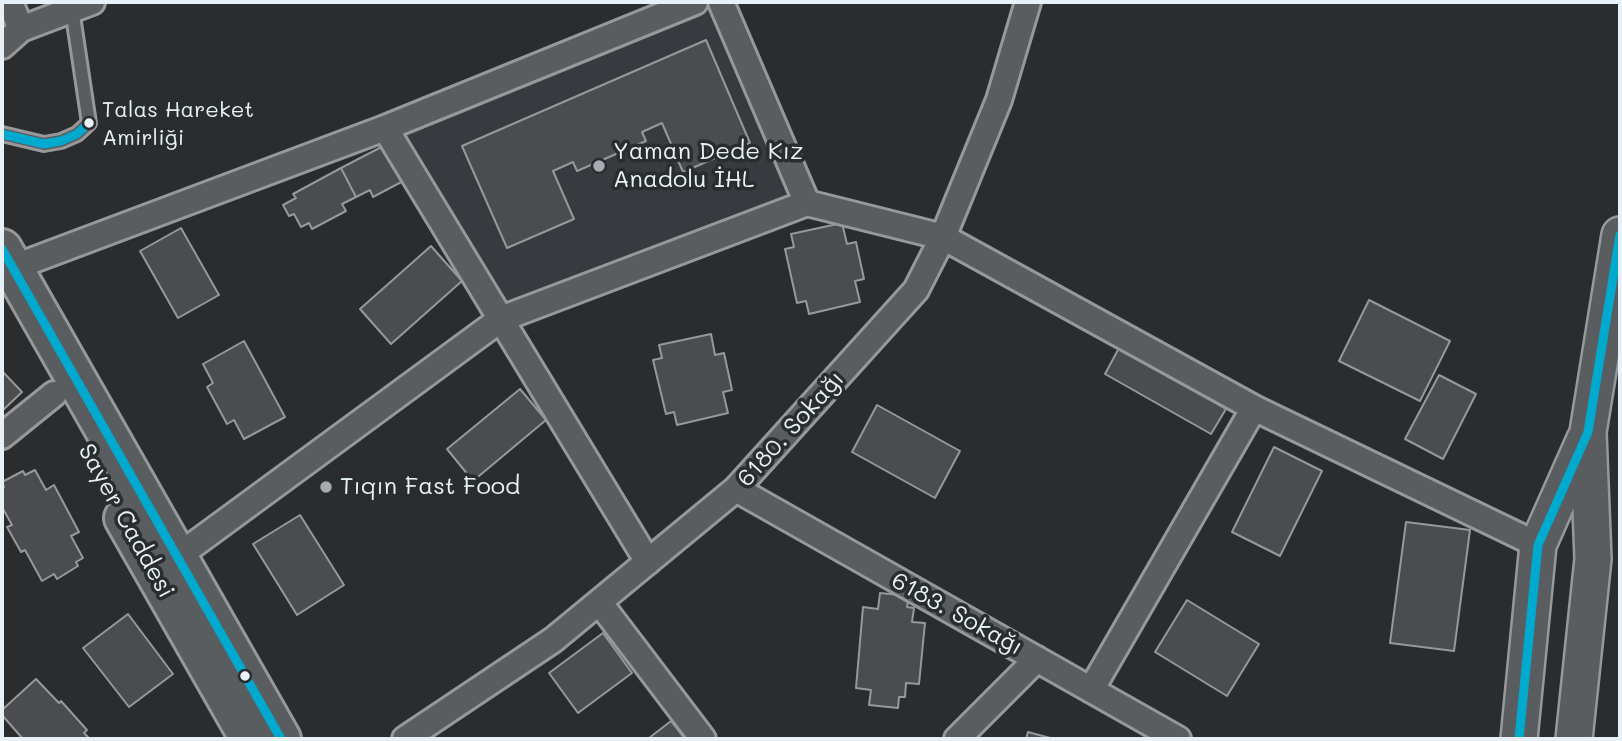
<!DOCTYPE html>
<meta charset="utf-8">
<style>
body{margin:0}
#map{position:relative;width:1622px;height:741px;overflow:hidden;background:#2b2c2d;font-family:Mali,sans-serif}
canvas{display:block}
.frame{position:absolute;inset:0;border:4px solid #e8f1f8;pointer-events:none}
</style>
<div id="map">
<canvas width="1622" height="741"></canvas>
<div class="frame"></div>
</div>
<script>
const context = document.querySelector('canvas').getContext('2d');
context.lineJoin = 'round';
function paint(path, color) {
  context.fillStyle = color;
  context.fill(path, 'evenodd');
}
function shape(rows) {
  const path = new Path2D();
  for (const r of rows) {
    path.moveTo(r[0], r[1]);
    for (let i = 2; i < r.length; i += 2) path.lineTo(r[i], r[i + 1]);
  }
  return path;
}
function strokePath(path, color, width, dash) {
  context.strokeStyle = color;
  context.lineWidth = width;
  context.lineCap = dash ? 'butt' : 'round';
  context.setLineDash(dash || []);
  context.stroke(path);
}
function label(font, color, halo, rows, align = 'center') {
  context.font = font + ' Mali,sans-serif';
  context.lineWidth = 7;
  context.setLineDash([]);
  context.textBaseline = 'middle';
  context.strokeStyle = halo;
  context.fillStyle = color;
  for (const [text, x, y, turn = 0] of rows) {
    context.save();
    context.translate(x, y);
    context.rotate((+turn || 0) * Math.PI / 180);
    context.textAlign = isNaN(turn) ? turn : align;
    if (halo) context.strokeText(text, 0, 0);
    context.fillText(text, 0, 0);
    context.restore();
  }
}
paint(shape([
 [695,2,721,2,807,203,501,319,385,128]
]), '#373b40');
const building = shape([
 [706,40,750,143,683,172,662,123,642,132,646,141,577,171,573,162,553,171,574,219,507,248,462,146,706,40],
 [389,143,407,179,373,197,370,190,356,197,341,168,389,143],
 [341,168,356,197,342,204,346,211,312,229,309,223,301,227,294,214,289,216,283,205,296,198,293,194,341,168],
 [842,223,847,244,856,242,864,279,855,281,860,302,809,314,806,301,797,303,785,249,794,247,791,234,842,223],
 [181,228,219,295,178,318,140,251,181,228],
 [431,246,462,281,391,344,360,309,431,246],
 [1369,300,1450,341,1420,401,1339,361,1369,300],
 [711,334,715,355,724,353,732,390,723,392,728,413,677,425,674,412,666,414,653,360,662,358,659,345,711,334],
 [244,341,285,417,244,439,234,420,227,424,207,387,213,383,203,364,244,341],
 [1119,348,1226,409,1211,434,1105,374,1119,348],
 [2,371,22,392,2,411,2,371],
 [1439,375,1476,394,1443,459,1405,439,1439,375],
 [520,389,546,420,473,481,447,449,520,389],
 [877,405,960,451,935,498,852,452,877,405],
 [1274,447,1322,471,1280,556,1232,532,1274,447],
 [35,470,46,490,54,485,79,532,71,536,83,558,76,562,78,566,57,579,54,574,42,581,25,550,21,552,7,527,12,525,2,507,2,488,4,487,2,482,23,471,25,475,35,470],
 [300,515,344,585,297,615,253,544,300,515],
 [1406,522,1470,530,1454,651,1390,643,1406,522],
 [880,593,909,596,907,607,914,608,912,622,925,623,919,684,906,683,905,697,899,697,898,708,869,705,871,690,856,688,863,607,878,609,880,593],
 [1187,600,1259,644,1227,696,1155,652,1187,600],
 [128,614,173,674,129,707,83,648,128,614],
 [603,633,632,673,578,713,549,673,603,633],
 [36,679,59,703,61,701,87,730,84,733,90,739,23,739,2,715,2,710,36,679],
 [671,721,685,739,650,739,649,738,671,721],
 [1028,732,1054,739,1026,739,1028,732]
]);
paint(building, '#4a4c50');
strokePath(building, '#96989a', 2);
const lane = shape([
 [2,134,44,144,61,141,77,134,89,123,72,9]
]);
const street = shape([
 [10,2,21,29],
 [721,2,807,203],
 [2,46,21,29,92,2],
 [385,128,648,562],
 [12,268,385,128,695,2],
 [2,436,54,394],
 [736,489,1178,739],
 [177,557,501,319,807,203,943,237,1254,408,1538,545],
 [599,602,703,739],
 [1091,690,1254,408],
 [405,739,553,640,736,489,916,290,943,237,999,100,1028,2],
 [957,739,1037,659]
]);
const secondary = shape([
 [1519,739,1538,545,1585,439],
 [1574,739,1593,559,1588,432,1620,235]
]);
const primary = shape([
 [2,249,281,739],
 [124,518,250,739]
]);
strokePath(lane, '#96989a', 18);
strokePath(street, '#96989a', 30);
strokePath(secondary, '#96989a', 40);
strokePath(primary, '#96989a', 44);
strokePath(lane, '#5a5d60', 12);
strokePath(street, '#5a5d60', 24);
strokePath(secondary, '#5a5d60', 35);
strokePath(primary, '#5a5d60', 38);
strokePath(shape([
 [2,134,44,144,61,141,77,134,89,123],
 [2,249,281,739],
 [1519,739,1538,545,1588,432,1620,235]
]), '#00a9ce', 9);
for (const [x, y, r, color] of [
 [89,123,6,"#e8f1f8"],
 [599,166,7,"#a6acb1"],
 [326,487,7,"#a6acb1"],
 [245,676,6,"#e8f1f8"]
]) {
  const dot = new Path2D();
  dot.arc(x, y, r, 0, 2 * Math.PI);
  context.fillStyle = color;
  context.fill(dot);
  strokePath(dot, '#2a2d2e', 2.5);
}
label('22px', '#e8f1f8', '#2a2d2e', [
 ["Talas Hareket",102,110],
 ["Amirliği",102,138]
], 'left');
label('24px', '#e8f1f8', '#2a2d2e', [
 ["Yaman Dede Kız",613,152],
 ["Anadolu İHL",613,180],
 ["Tıqın Fast Food",340,487]
], 'left');
label('24px', '#e8f1f8', '#2a2d2e', [
 ["6180. Sokağı",791,429,-48],
 ["Sayer Caddesi",126,521,61],
 ["6183. Sokağı",957,614,29]
]);
</script>
